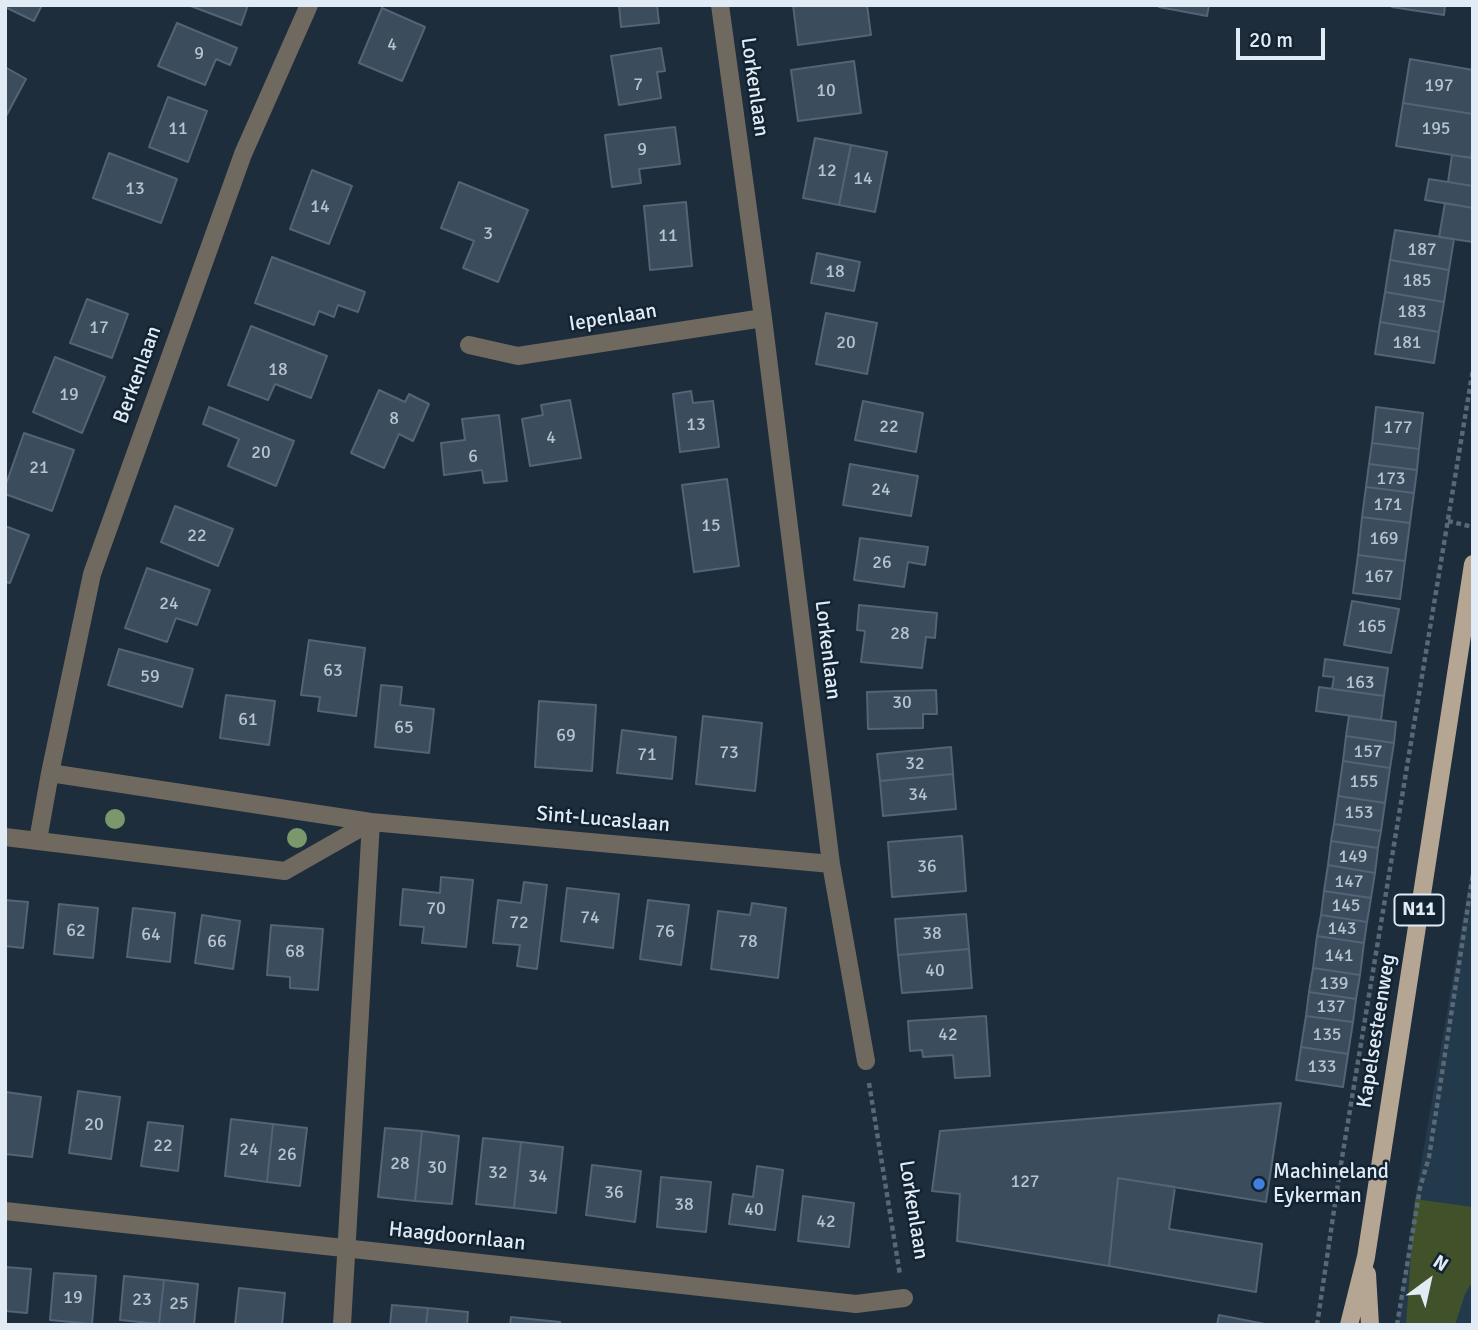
<!DOCTYPE html>
<style>
body{margin:0}
#map{position:relative;width:1478px;height:1330px;overflow:hidden;background:#1d2d3c;font-family:Signika,sans-serif}
canvas{display:block}
.frame{position:absolute;inset:0;border:7px solid #e0ebf5;pointer-events:none}
.north{position:absolute;left:1394px;top:1246px;width:70px;height:70px;-webkit-text-stroke:5px #132332;paint-order:stroke;rotate:33deg;font-size:19px;font-weight:700;line-height:28px;text-align:center;color:#e0ebf5}
.north::after{content:'';display:block;margin:auto;width:24px;height:32px;background:#e0ebf5;clip-path:polygon(50% 0,100% 100%,50% 72%,0 100%)}
.scale{position:absolute;left:1236px;top:28px;width:89px;height:32px;box-sizing:border-box;border:4px solid #e0ebf5;border-top:0;padding-left:9px;font-size:21px;line-height:24px;white-space:nowrap;color:#e0ebf5;-webkit-text-stroke:5px #132332;paint-order:stroke}
</style>
<div id="map">
<canvas width="1478" height="1330"></canvas>
<div class="frame"></div>
<div class="north">N</div>
<div class="scale">20 m</div>
</div>
<script>
const context = document.querySelector('canvas').getContext('2d');
context.lineJoin = 'round';
function paint(path, color) {
  context.fillStyle = color;
  context.fill(path, 'evenodd');
}
function shape(rows) {
  const path = new Path2D();
  for (const r of rows) {
    path.moveTo(r[0], r[1]);
    for (let i = 2; i < r.length; i += 2) path.lineTo(r[i], r[i + 1]);
  }
  return path;
}
function strokePath(path, color, width, dash) {
  context.strokeStyle = color;
  context.lineWidth = width;
  context.lineCap = dash ? 'butt' : 'round';
  context.setLineDash(dash || []);
  context.stroke(path);
}
function label(font, color, halo, rows, align = 'center') {
  context.font = font + ' Signika,sans-serif';
  context.lineWidth = 5;
  context.setLineDash([]);
  context.textBaseline = 'middle';
  context.strokeStyle = halo;
  context.fillStyle = color;
  for (const [text, x, y, turn = 0] of rows) {
    context.save();
    context.translate(x, y);
    context.rotate((+turn || 0) * Math.PI / 180);
    context.textAlign = isNaN(turn) ? turn : align;
    if (halo) context.strokeText(text, 0, 0);
    context.fillText(text, 0, 0);
    context.restore();
  }
}
paint(shape([
 [1473,859,1473,1325,1397,1325,1415,1199]
]), '#23394c');
paint(shape([
 [1415,1199,1473,1207,1473,1281,1465,1294,1455,1325,1406,1325]
]), '#41522a');
const building = shape([
 [5,5,42,5,34,21,5,7,5,5],
 [188,5,248,5,241,25,188,5],
 [619,5,657,5,659,23,621,27,619,5],
 [793,5,867,5,871,35,798,45,793,5],
 [1159,5,1209,5,1207,16,1159,7,1159,5],
 [1393,5,1445,5,1444,15,1392,7,1393,5],
 [382,8,425,27,402,81,359,63,382,8],
 [177,23,237,48,230,65,216,59,205,85,158,66,177,23],
 [661,48,665,71,657,72,661,98,619,105,611,56,661,48],
 [1410,59,1473,70,1473,114,1403,103,1410,59],
 [854,61,861,113,798,121,791,70,854,61],
 [5,67,26,79,5,118,5,67],
 [168,97,207,111,188,162,149,147,168,97],
 [1403,103,1473,114,1473,144,1471,158,1396,146,1403,103],
 [675,127,680,164,639,169,641,183,612,187,605,135,675,127],
 [815,138,851,145,839,205,803,198,815,138],
 [851,145,887,152,875,212,839,205,851,145],
 [109,153,177,179,161,223,93,198,109,153],
 [1452,155,1473,158,1473,186,1448,182,1452,155],
 [312,170,352,186,329,244,290,229,312,170],
 [1429,179,1473,186,1473,208,1425,200,1429,179],
 [459,182,528,210,498,282,463,268,474,241,441,228,459,182],
 [686,202,692,266,650,270,644,206,686,202],
 [1445,203,1473,208,1473,242,1439,237,1445,203],
 [1395,230,1454,239,1449,270,1390,260,1395,230],
 [817,253,860,262,854,291,811,283,817,253],
 [272,257,365,292,358,312,338,305,334,317,319,311,314,325,255,303,272,257],
 [1390,260,1449,270,1444,302,1385,292,1390,260],
 [1385,292,1444,302,1439,332,1380,322,1385,292],
 [87,299,128,314,112,358,70,343,87,299],
 [826,313,877,323,867,374,816,364,826,313],
 [1380,322,1439,332,1434,363,1375,354,1380,322],
 [251,326,327,356,311,398,275,384,268,400,228,385,251,326],
 [55,357,105,377,82,433,33,412,55,357],
 [379,390,405,402,409,394,429,404,413,441,399,434,384,468,351,453,379,390],
 [691,391,693,403,713,401,719,447,680,452,673,394,691,391],
 [570,400,581,458,530,466,522,419,543,415,541,405,570,400],
 [863,401,923,413,916,452,855,440,863,401],
 [209,407,294,441,276,486,228,466,239,439,203,424,209,407],
 [1376,407,1423,413,1419,449,1372,443,1376,407],
 [499,415,507,481,484,483,482,470,444,475,441,443,465,440,462,419,499,415],
 [24,433,74,450,52,511,5,494,5,487,24,433],
 [1372,443,1419,449,1417,470,1369,464,1372,443],
 [850,464,918,476,911,516,843,505,850,464],
 [1369,464,1417,470,1414,493,1366,487,1369,464],
 [727,479,739,566,694,572,682,485,727,479],
 [1366,487,1414,493,1410,523,1362,517,1366,487],
 [175,506,233,529,218,566,161,542,175,506],
 [1362,517,1410,523,1405,561,1358,555,1362,517],
 [5,526,29,535,10,583,5,582,5,526],
 [860,538,928,547,925,565,908,562,904,587,854,580,860,538],
 [1358,555,1405,561,1400,599,1353,593,1358,555],
 [147,568,210,590,197,625,176,618,167,642,125,628,147,568],
 [1352,601,1399,609,1391,653,1344,645,1352,601],
 [859,605,937,613,935,638,926,637,922,668,861,662,865,631,857,630,859,605],
 [309,640,365,648,356,716,318,711,320,697,301,695,309,640],
 [119,649,193,669,182,707,108,685,119,649],
 [1325,659,1388,668,1384,696,1332,689,1334,677,1323,676,1325,659],
 [381,685,402,687,400,705,434,709,429,753,375,747,381,685],
 [1319,687,1384,696,1381,720,1316,711,1319,687],
 [936,690,937,714,923,714,923,728,868,729,867,692,936,690],
 [226,695,275,701,269,745,220,738,226,695],
 [539,701,596,705,592,771,535,767,539,701],
 [703,716,762,723,755,791,696,784,703,716],
 [1349,716,1396,722,1394,743,1346,736,1349,716],
 [622,730,676,737,672,779,617,773,622,730],
 [1346,736,1394,743,1390,768,1343,761,1346,736],
 [951,747,953,774,880,781,877,754,951,747],
 [1343,761,1390,768,1385,803,1338,796,1343,761],
 [953,774,956,809,883,816,880,781,953,774],
 [1338,796,1385,803,1381,831,1334,824,1338,796],
 [1334,824,1381,831,1378,848,1331,841,1334,824],
 [962,836,966,891,892,897,888,842,962,836],
 [1331,841,1378,848,1375,873,1328,865,1331,841],
 [1328,865,1375,873,1371,898,1324,891,1328,865],
 [441,877,473,880,466,947,422,943,424,927,400,925,403,889,440,893,441,877],
 [524,882,547,885,537,969,517,966,520,945,493,943,498,900,521,903,524,882],
 [567,888,619,894,613,948,561,941,567,888],
 [1324,891,1371,898,1367,922,1321,915,1324,891],
 [5,900,28,902,23,948,5,946,5,900],
 [648,900,689,905,681,965,640,959,648,900],
 [752,903,786,908,778,978,711,969,718,911,750,915,752,903],
 [59,904,98,908,93,958,54,954,59,904],
 [133,908,175,913,170,962,127,957,133,908],
 [966,914,969,949,898,955,895,919,966,914],
 [202,915,240,921,233,969,195,963,202,915],
 [1321,915,1367,922,1364,943,1317,936,1321,915],
 [271,925,323,929,318,990,290,988,290,977,267,975,271,925],
 [1317,936,1364,943,1360,975,1313,968,1317,936],
 [969,949,972,988,902,993,898,955,969,949],
 [1313,968,1360,975,1356,999,1309,992,1313,968],
 [1309,992,1356,999,1353,1022,1306,1016,1309,992],
 [986,1016,990,1076,955,1078,953,1055,923,1057,922,1050,910,1051,908,1021,986,1016],
 [1306,1016,1353,1022,1348,1054,1301,1047,1306,1016],
 [1301,1047,1348,1054,1343,1087,1296,1080,1301,1047],
 [78,1091,120,1097,111,1159,69,1153,78,1091],
 [6,1092,41,1097,32,1157,5,1154,6,1092],
 [1281,1103,1266,1202,1118,1178,1109,1266,957,1241,960,1194,932,1191,940,1131,1281,1103],
 [231,1119,273,1124,267,1182,225,1176,231,1119],
 [148,1122,183,1126,178,1171,141,1166,148,1122],
 [273,1124,307,1128,300,1186,267,1182,273,1124],
 [385,1128,422,1131,415,1201,378,1197,385,1128],
 [422,1131,459,1136,452,1204,415,1201,422,1131],
 [483,1138,521,1142,514,1208,476,1204,483,1138],
 [521,1142,563,1147,556,1213,514,1208,521,1142],
 [592,1165,641,1171,635,1222,586,1215,592,1165],
 [757,1166,783,1170,775,1230,729,1224,733,1194,753,1197,757,1166],
 [661,1177,711,1182,706,1232,657,1227,661,1177],
 [1118,1178,1175,1187,1169,1229,1262,1244,1256,1292,1109,1266,1118,1178],
 [803,1196,854,1203,849,1247,798,1241,803,1196],
 [5,1267,31,1269,27,1313,5,1311,5,1267],
 [54,1273,96,1276,92,1324,50,1320,54,1273],
 [124,1276,164,1280,159,1324,120,1320,124,1276],
 [164,1280,198,1284,194,1325,159,1324,164,1280],
 [239,1288,285,1293,282,1325,235,1325,239,1288],
 [392,1305,428,1308,426,1325,390,1325,392,1305],
 [428,1308,468,1312,467,1325,426,1325,428,1308],
 [1219,1315,1265,1324,1265,1325,1217,1325,1219,1315],
 [511,1317,560,1322,560,1325,510,1325,511,1317]
]);
paint(building, '#3b4c5d');
strokePath(building, '#526476', 2);
strokePath(shape([
 [1448,521,1473,527],
 [869,1083,900,1275],
 [1317,1325,1340,1170,1473,369],
 [1397,1325,1420,1188,1429,1157,1473,874]
]), '#596875', 4.5, [5, 3.5]);
strokePath(shape([
 [720,5,763,318,831,864,866,1061],
 [469,345,518,356,763,318],
 [50,773,371,822,831,864],
 [5,837,285,871,371,822],
 [38,840,50,773,92,574,243,154,309,5],
 [5,1211,856,1304,904,1298],
 [342,1325,371,822]
]), '#706960', 18);
strokePath(shape([
 [1367,1274,1370,1325],
 [1349,1325,1366,1257,1473,564]
]), '#b5a694', 18);
context.fillStyle = '#7a986b';
for (const [x, y] of [
 [115,819],
 [297,838]
]) {
  context.beginPath();
  context.arc(x, y, 10, 0, 2 * Math.PI);
  context.fill();
}
for (const [x, y, r, color] of [
 [1259,1184,7,"#3f7fe0"]
]) {
  const dot = new Path2D();
  dot.arc(x, y, r, 0, 2 * Math.PI);
  context.fillStyle = color;
  context.fill(dot);
  strokePath(dot, '#132332', 2.5);
}
label('18px', '#b7c3cf', null, [
 ["4",392,45],
 ["9",199,54],
 ["7",638,85],
 ["197",1439,86],
 ["10",826,91],
 ["11",178,129],
 ["195",1436,129],
 ["9",642,150],
 ["12",827,171],
 ["14",863,179],
 ["13",135,189],
 ["14",320,207],
 ["3",488,234],
 ["11",668,236],
 ["187",1422,250],
 ["18",835,272],
 ["185",1417,281],
 ["183",1412,312],
 ["17",99,328],
 ["20",846,343],
 ["181",1407,343],
 ["18",278,370],
 ["19",69,395],
 ["8",394,419],
 ["13",696,425],
 ["22",889,427],
 ["177",1398,428],
 ["4",551,438],
 ["20",261,453],
 ["6",473,457],
 ["21",39,468],
 ["173",1391,479],
 ["24",881,490],
 ["171",1388,505],
 ["15",711,526],
 ["22",197,536],
 ["169",1384,539],
 ["26",882,563],
 ["167",1379,577],
 ["24",169,604],
 ["165",1372,627],
 ["28",900,634],
 ["63",333,671],
 ["59",150,677],
 ["163",1360,683],
 ["30",902,703],
 ["61",248,720],
 ["65",404,728],
 ["69",566,736],
 ["157",1368,752],
 ["73",729,753],
 ["71",647,755],
 ["32",915,764],
 ["155",1364,782],
 ["34",918,795],
 ["153",1359,813],
 ["149",1353,857],
 ["36",927,867],
 ["147",1349,882],
 ["145",1346,906],
 ["70",436,909],
 ["74",590,918],
 ["72",519,923],
 ["143",1342,929],
 ["62",76,931],
 ["76",665,932],
 ["38",932,934],
 ["64",151,935],
 ["66",217,942],
 ["78",748,942],
 ["68",295,952],
 ["141",1339,956],
 ["40",935,971],
 ["139",1334,984],
 ["137",1331,1007],
 ["42",948,1035],
 ["135",1327,1035],
 ["133",1322,1067],
 ["20",94,1125],
 ["22",163,1146],
 ["24",249,1150],
 ["26",287,1155],
 ["28",400,1164],
 ["30",437,1168],
 ["32",498,1173],
 ["34",538,1177],
 ["127",1025,1182],
 ["36",614,1193],
 ["38",684,1205],
 ["40",754,1210],
 ["42",826,1222],
 ["19",73,1298],
 ["23",142,1300],
 ["25",179,1304]
]);
for (const [x, y, w] of [
 [1419,910,49]
]) {
  const box = new Path2D();
  box.roundRect(x - w / 2, y - 15.5, w, 31, 5);
  context.fillStyle = '#132332';
  context.fill(box);
  strokePath(box, '#e0ebf5', 2);
}
label('bold 19px', '#e0ebf5', null, [
 ["N11",1419,910]
]);
label('21px', '#e0ebf5', '#132332', [
 ["Lorkenlaan",754,87,82],
 ["Iepenlaan",613,318,-9],
 ["Berkenlaan",138,375,-70],
 ["Lorkenlaan",827,650,83],
 ["Sint-Lucaslaan",603,820,5],
 ["Kapelsesteenweg",1377,1031,-81],
 ["Lorkenlaan",913,1210,81],
 ["Haagdoornlaan",457,1237,6]
]);
label('21px', '#e0ebf5', '#132332', [
 ["Machineland",1273,1172],
 ["Eykerman",1273,1196]
], 'left');
</script>
